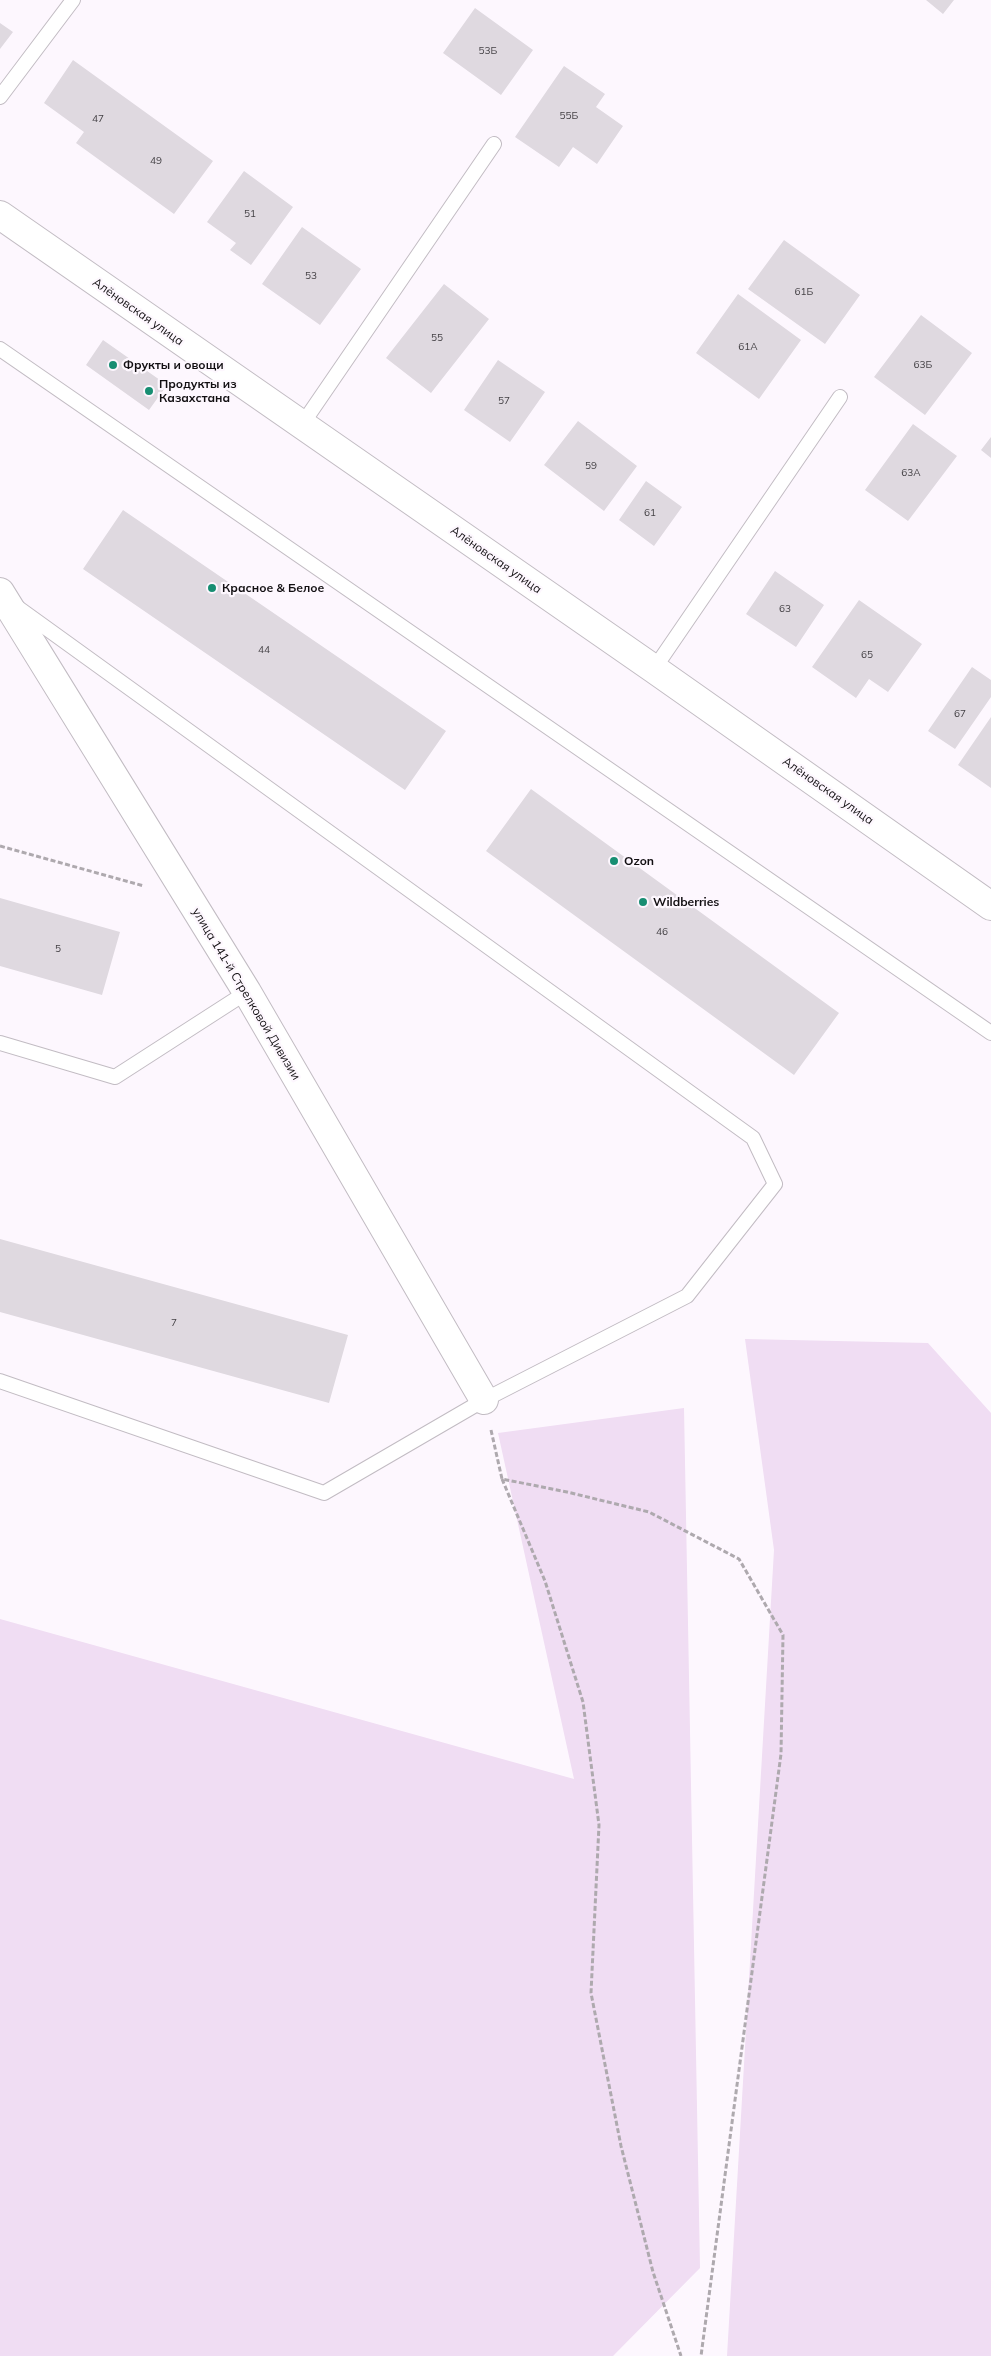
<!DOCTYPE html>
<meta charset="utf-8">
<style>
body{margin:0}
canvas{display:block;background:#fdf7fe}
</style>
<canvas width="991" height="2356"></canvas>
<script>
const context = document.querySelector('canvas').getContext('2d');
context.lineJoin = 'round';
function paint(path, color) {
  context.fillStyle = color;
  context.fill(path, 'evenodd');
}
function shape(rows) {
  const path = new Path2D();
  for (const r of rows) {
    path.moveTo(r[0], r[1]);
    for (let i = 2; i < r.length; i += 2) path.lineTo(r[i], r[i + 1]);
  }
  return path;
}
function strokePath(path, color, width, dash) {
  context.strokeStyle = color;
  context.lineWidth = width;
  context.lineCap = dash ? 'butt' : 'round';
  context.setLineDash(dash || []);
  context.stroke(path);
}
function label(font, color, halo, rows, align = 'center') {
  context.font = font + ' Mulish,sans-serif';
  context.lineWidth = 4.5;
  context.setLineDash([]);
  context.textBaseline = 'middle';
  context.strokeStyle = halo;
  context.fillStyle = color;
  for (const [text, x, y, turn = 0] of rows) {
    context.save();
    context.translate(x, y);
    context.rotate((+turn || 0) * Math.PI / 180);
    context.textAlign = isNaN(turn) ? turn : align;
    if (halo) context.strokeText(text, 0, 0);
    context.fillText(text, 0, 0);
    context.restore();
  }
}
paint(shape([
 [745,1339,928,1343,991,1413,991,2356,727,2356,774,1550],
 [684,1408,700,2268,613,2356,0,2356,0,1619,574,1779,498,1433]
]), '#f0ddf3');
paint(shape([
 [926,0,954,0,943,14],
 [475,8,533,50,501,95,443,53],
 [0,23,13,32,0,49],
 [73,60,213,161,174,214,76,143,84,132,44,103],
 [564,66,605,94,596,107,623,126,597,164,573,147,559,167,515,137],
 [244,171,293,207,251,265,230,250,236,243,207,222],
 [302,227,361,269,320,325,262,284],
 [784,240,860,295,825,344,748,289],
 [444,284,489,319,431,393,386,358],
 [738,294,801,340,759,399,696,353],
 [921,315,972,353,925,415,874,377],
 [103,340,167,385,149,410,86,365],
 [498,360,545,392,510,442,464,410],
 [578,421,637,466,604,511,544,465],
 [913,424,957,456,908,521,865,490],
 [991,437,991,458,981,450],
 [646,481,682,507,654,546,619,520],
 [123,510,446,731,405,790,83,569],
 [775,571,824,605,796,647,746,614],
 [859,600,922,644,888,692,869,679,856,698,812,667],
 [972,667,991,680,991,697,955,749,928,731],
 [991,717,991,788,958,765],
 [531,789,839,1013,794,1075,486,851],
 [0,898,120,932,102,995,0,966],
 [0,1239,348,1335,329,1403,0,1312]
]), '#dfd9e0');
const service = shape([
 [0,97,73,0],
 [0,349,991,1033],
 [301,426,494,144],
 [654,669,840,397],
 [0,1043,115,1077,247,992],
 [0,1381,324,1493,484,1400,687,1296,775,1184,753,1138,17,607]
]);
const minor = shape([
 [0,592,247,992,484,1400]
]);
const tertiary = shape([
 [0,215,654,669,991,906]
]);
strokePath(service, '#c2bcc3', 16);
strokePath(minor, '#c2bcc3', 30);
strokePath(tertiary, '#c2bcc3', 30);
strokePath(shape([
 [0,846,144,886],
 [491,1430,502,1479,567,1492,649,1512,739,1559,783,1635,781,1754,701,2356],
 [502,1479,545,1581,583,1702,599,1825,591,1993,621,2146,653,2272,681,2356]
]), '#aea9ae', 3, [5, 2.5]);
strokePath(service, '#fff', 14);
strokePath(minor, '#fff', 28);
strokePath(tertiary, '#fff', 28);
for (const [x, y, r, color] of [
 [113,365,5,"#178e72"],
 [149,391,5,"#178e72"],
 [212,588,5,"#178e72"],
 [614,861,5,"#178e72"],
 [643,902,5,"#178e72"]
]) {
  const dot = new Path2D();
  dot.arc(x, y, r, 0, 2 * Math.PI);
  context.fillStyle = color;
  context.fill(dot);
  strokePath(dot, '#fdf7fe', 2);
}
label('10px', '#454246', null, [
 ["53Б",488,51],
 ["55Б",569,116],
 ["47",98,119],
 ["49",156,161],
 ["51",250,214],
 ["53",311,276],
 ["61Б",804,292],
 ["55",437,338],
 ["61А",748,347],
 ["63Б",923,365],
 ["57",504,401],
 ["59",591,466],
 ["63А",911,473],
 ["61",650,513],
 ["63",785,609],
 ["44",264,650],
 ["65",867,655],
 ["67",960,714],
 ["46",662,932],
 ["5",58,949],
 ["7",174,1323]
]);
label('12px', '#120f12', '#fdf7fe', [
 ["Алёновская улица",138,312,35],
 ["Алёновская улица",496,560,35],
 ["Алёновская улица",828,791,35],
 ["улица 141-й Стрелковой Дивизии",246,994,59]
]);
label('bold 12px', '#120f12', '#fdf7fe', [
 ["Фрукты и овощи",123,365],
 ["Продукты из",159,384],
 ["Казахстана",159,398],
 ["Красное & Белое",222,588],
 ["Ozon",624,861],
 ["Wildberries",653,902]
], 'left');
</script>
